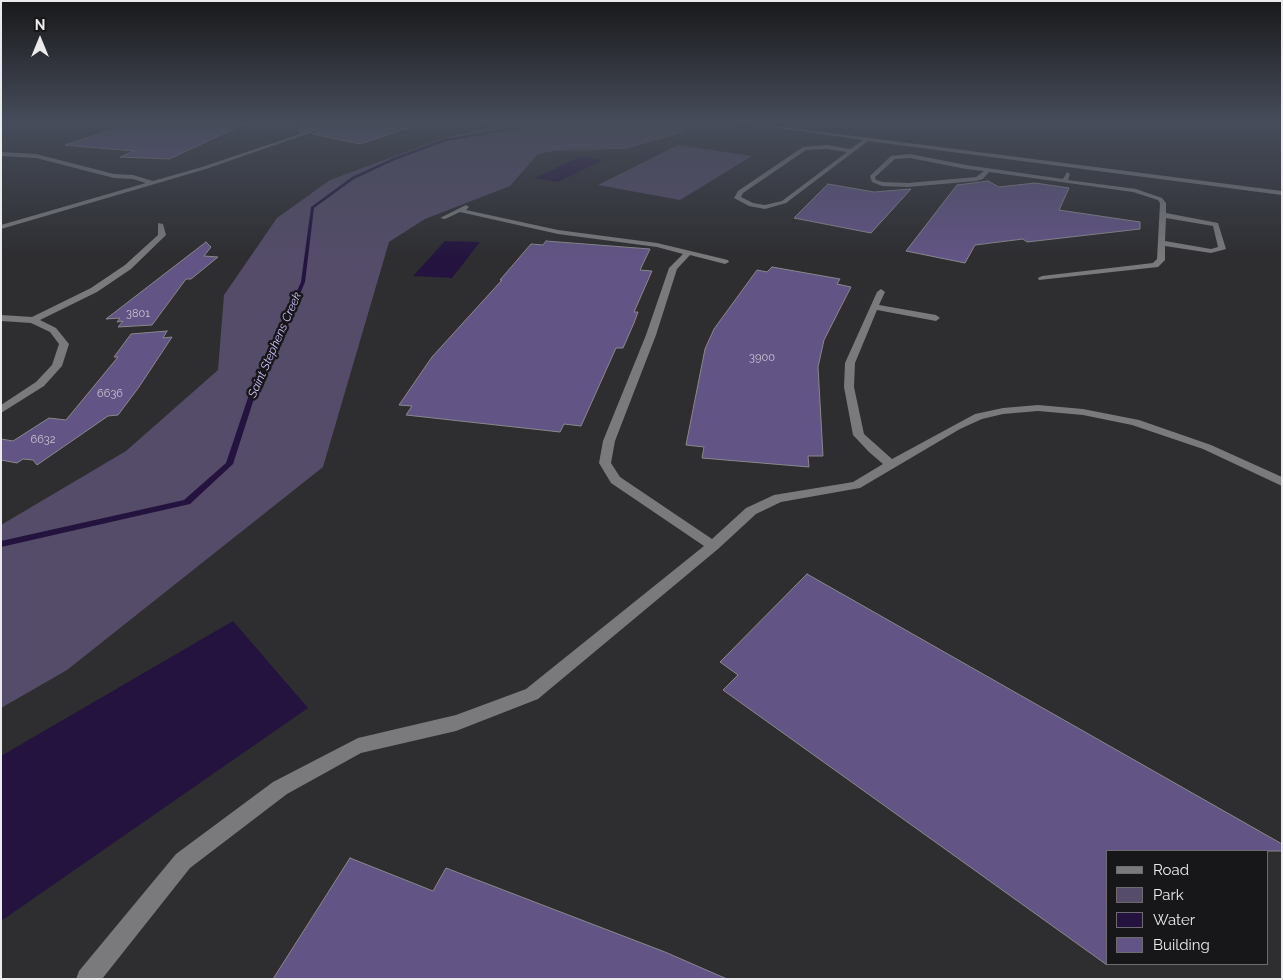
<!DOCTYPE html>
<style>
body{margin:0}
#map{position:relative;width:1283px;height:980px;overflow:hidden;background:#2e2e31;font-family:Raleway,sans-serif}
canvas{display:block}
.frame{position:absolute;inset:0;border:2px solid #ebeaec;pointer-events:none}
.legend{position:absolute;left:1106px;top:850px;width:162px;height:115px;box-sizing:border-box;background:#171618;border:1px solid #6c6b6d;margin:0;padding:6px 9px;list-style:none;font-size:15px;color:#ebeaec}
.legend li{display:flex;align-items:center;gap:10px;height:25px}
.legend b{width:25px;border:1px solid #6c6b6d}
.north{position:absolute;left:15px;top:15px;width:50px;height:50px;-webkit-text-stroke:4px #171618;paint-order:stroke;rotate:0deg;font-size:14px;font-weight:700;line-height:20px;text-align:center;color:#ebeaec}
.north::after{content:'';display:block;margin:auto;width:18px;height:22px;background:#ebeaec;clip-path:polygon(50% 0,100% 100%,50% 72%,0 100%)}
</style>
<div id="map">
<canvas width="1283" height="980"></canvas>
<div class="frame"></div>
<ul class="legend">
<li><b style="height:6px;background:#7a7a7c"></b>Road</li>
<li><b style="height:14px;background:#544c69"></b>Park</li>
<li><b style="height:14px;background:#23133e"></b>Water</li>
<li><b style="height:14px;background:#625485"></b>Building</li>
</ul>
<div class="north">N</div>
</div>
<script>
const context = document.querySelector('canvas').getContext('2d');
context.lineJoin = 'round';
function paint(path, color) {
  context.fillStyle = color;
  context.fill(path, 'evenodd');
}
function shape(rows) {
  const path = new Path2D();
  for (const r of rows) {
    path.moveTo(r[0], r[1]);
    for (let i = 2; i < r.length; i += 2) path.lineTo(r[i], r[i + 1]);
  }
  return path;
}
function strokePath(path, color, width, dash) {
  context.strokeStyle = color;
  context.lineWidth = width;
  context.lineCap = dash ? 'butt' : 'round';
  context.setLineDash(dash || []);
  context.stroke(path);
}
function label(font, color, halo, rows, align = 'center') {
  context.font = font + ' Raleway,sans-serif';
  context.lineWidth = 5;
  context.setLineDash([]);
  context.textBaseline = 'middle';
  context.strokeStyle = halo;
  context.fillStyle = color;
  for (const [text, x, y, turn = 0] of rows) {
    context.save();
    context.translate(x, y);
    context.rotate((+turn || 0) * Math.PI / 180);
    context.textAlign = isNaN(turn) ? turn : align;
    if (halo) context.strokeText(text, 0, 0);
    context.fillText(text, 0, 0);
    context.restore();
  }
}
paint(shape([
 [512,122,684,122,685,132,626,149,554,151,538,154,510,186,425,219,389,242,323,467,67,670,1,708,1,525,126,451,218,370,224,295,277,218,330,180,444,138],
 [678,145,752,156,680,200,598,185]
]), '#544c69');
paint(shape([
 [581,156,603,160,558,182,535,178],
 [445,241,480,242,452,278,413,276],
 [233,621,308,708,1,921,1,756]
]), '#23133e');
paint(shape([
 [553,122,556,122,446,141,395,160,354,179,314,208,305,282,272,362,259,383,233,464,190,504,1,547,1,541,184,500,226,463,253,383,266,362,301,282,311,207,352,177,393,158,444,139,553,122]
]), '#23133e');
const building = shape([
 [186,122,249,122,169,159,120,157,134,151,65,145,114,129,113,123,175,124,186,122],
 [300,122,332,122,302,132,299,131,300,122],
 [343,122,415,122,415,126,360,144,313,134,343,122],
 [988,181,999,187,1035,183,1069,188,1059,210,1140,222,1140,229,1027,242,1023,239,975,245,965,263,906,251,957,185,988,181],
 [828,184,874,192,911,189,871,233,794,218,828,184],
 [546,241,650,249,640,270,652,271,634,312,638,312,634,323,623,348,616,348,581,426,564,424,560,432,406,415,412,406,399,405,432,357,502,280,500,280,531,244,543,245,546,241],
 [206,242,211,247,204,256,218,257,191,279,186,279,152,325,118,327,123,321,117,322,120,318,106,319,206,242],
 [772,267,840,279,837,284,851,287,824,340,818,367,823,456,808,456,809,467,702,458,704,447,686,445,705,349,714,329,757,270,767,272,772,267],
 [167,331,163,338,172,337,139,387,118,415,108,416,37,465,33,460,23,459,17,463,1,460,1,439,13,441,49,418,66,420,118,357,114,357,131,334,167,331],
 [807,574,1282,844,1282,851,1107,851,1107,965,723,690,738,675,720,662,807,574],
 [350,858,433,891,446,868,665,952,727,979,273,979,350,858]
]);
paint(building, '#625485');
strokePath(building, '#89898c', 1);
paint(shape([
 [336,122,341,122,206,169,1,229,1,225,146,183,133,179,114,178,36,158,1,156,1,152,36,154,114,174,133,175,153,181,202,167,336,122],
 [736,122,745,122,1282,191,1282,195,868,141,786,203,765,209,749,206,734,198,738,191,803,147,827,145,850,149,863,140,736,122],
 [827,149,847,152,782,201,765,205,753,203,741,197,743,193,806,150,827,149],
 [910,154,966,165,1063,179,1067,172,1070,174,1068,180,1136,189,1162,198,1166,203,1166,213,1218,223,1226,249,1211,253,1165,246,1165,260,1158,267,1039,280,1038,278,1042,276,1153,263,1157,259,1160,203,1158,200,1133,192,989,172,983,179,976,181,908,187,882,186,872,182,870,176,891,156,910,154],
 [910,158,966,169,984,171,976,177,908,183,883,182,876,180,875,177,895,159,910,158],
 [1166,218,1213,226,1218,247,1211,249,1165,241,1166,218],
 [466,205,469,207,466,210,558,230,657,243,728,260,729,262,725,264,690,255,677,269,656,335,615,441,611,463,620,477,712,539,746,508,774,495,853,482,883,464,869,452,853,435,844,387,845,363,877,292,881,289,885,292,879,305,936,315,940,318,936,321,877,310,855,363,854,387,864,434,892,459,975,414,1003,408,1038,405,1083,409,1139,420,1211,445,1282,477,1282,486,1203,449,1132,425,1083,415,1038,411,1003,414,982,419,960,429,860,488,781,502,756,514,718,549,538,699,456,731,361,753,287,794,190,868,102,979,76,979,79,971,176,854,273,782,358,738,456,715,526,689,704,546,611,483,599,463,603,441,646,335,669,268,683,254,657,247,558,234,460,212,445,219,440,218,466,205],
 [158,223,163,224,166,235,131,269,97,292,40,320,56,328,69,344,62,366,44,386,1,413,1,405,36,382,52,365,59,344,50,332,31,323,1,321,1,315,32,317,91,288,125,265,158,235,158,223]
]), '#7a7a7c');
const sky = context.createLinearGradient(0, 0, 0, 259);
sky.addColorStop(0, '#19191b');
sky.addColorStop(0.47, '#464c5a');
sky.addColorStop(1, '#464c5a00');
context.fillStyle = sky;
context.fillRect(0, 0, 1283, 259);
label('11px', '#c9c4d2', null, [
 ["3801",138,314],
 ["3900",762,358],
 ["6636",110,394],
 ["6632",43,440]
]);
label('italic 12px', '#cebefc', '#171618', [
 ["Saint Stephens Creek",275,345,-66]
]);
</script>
